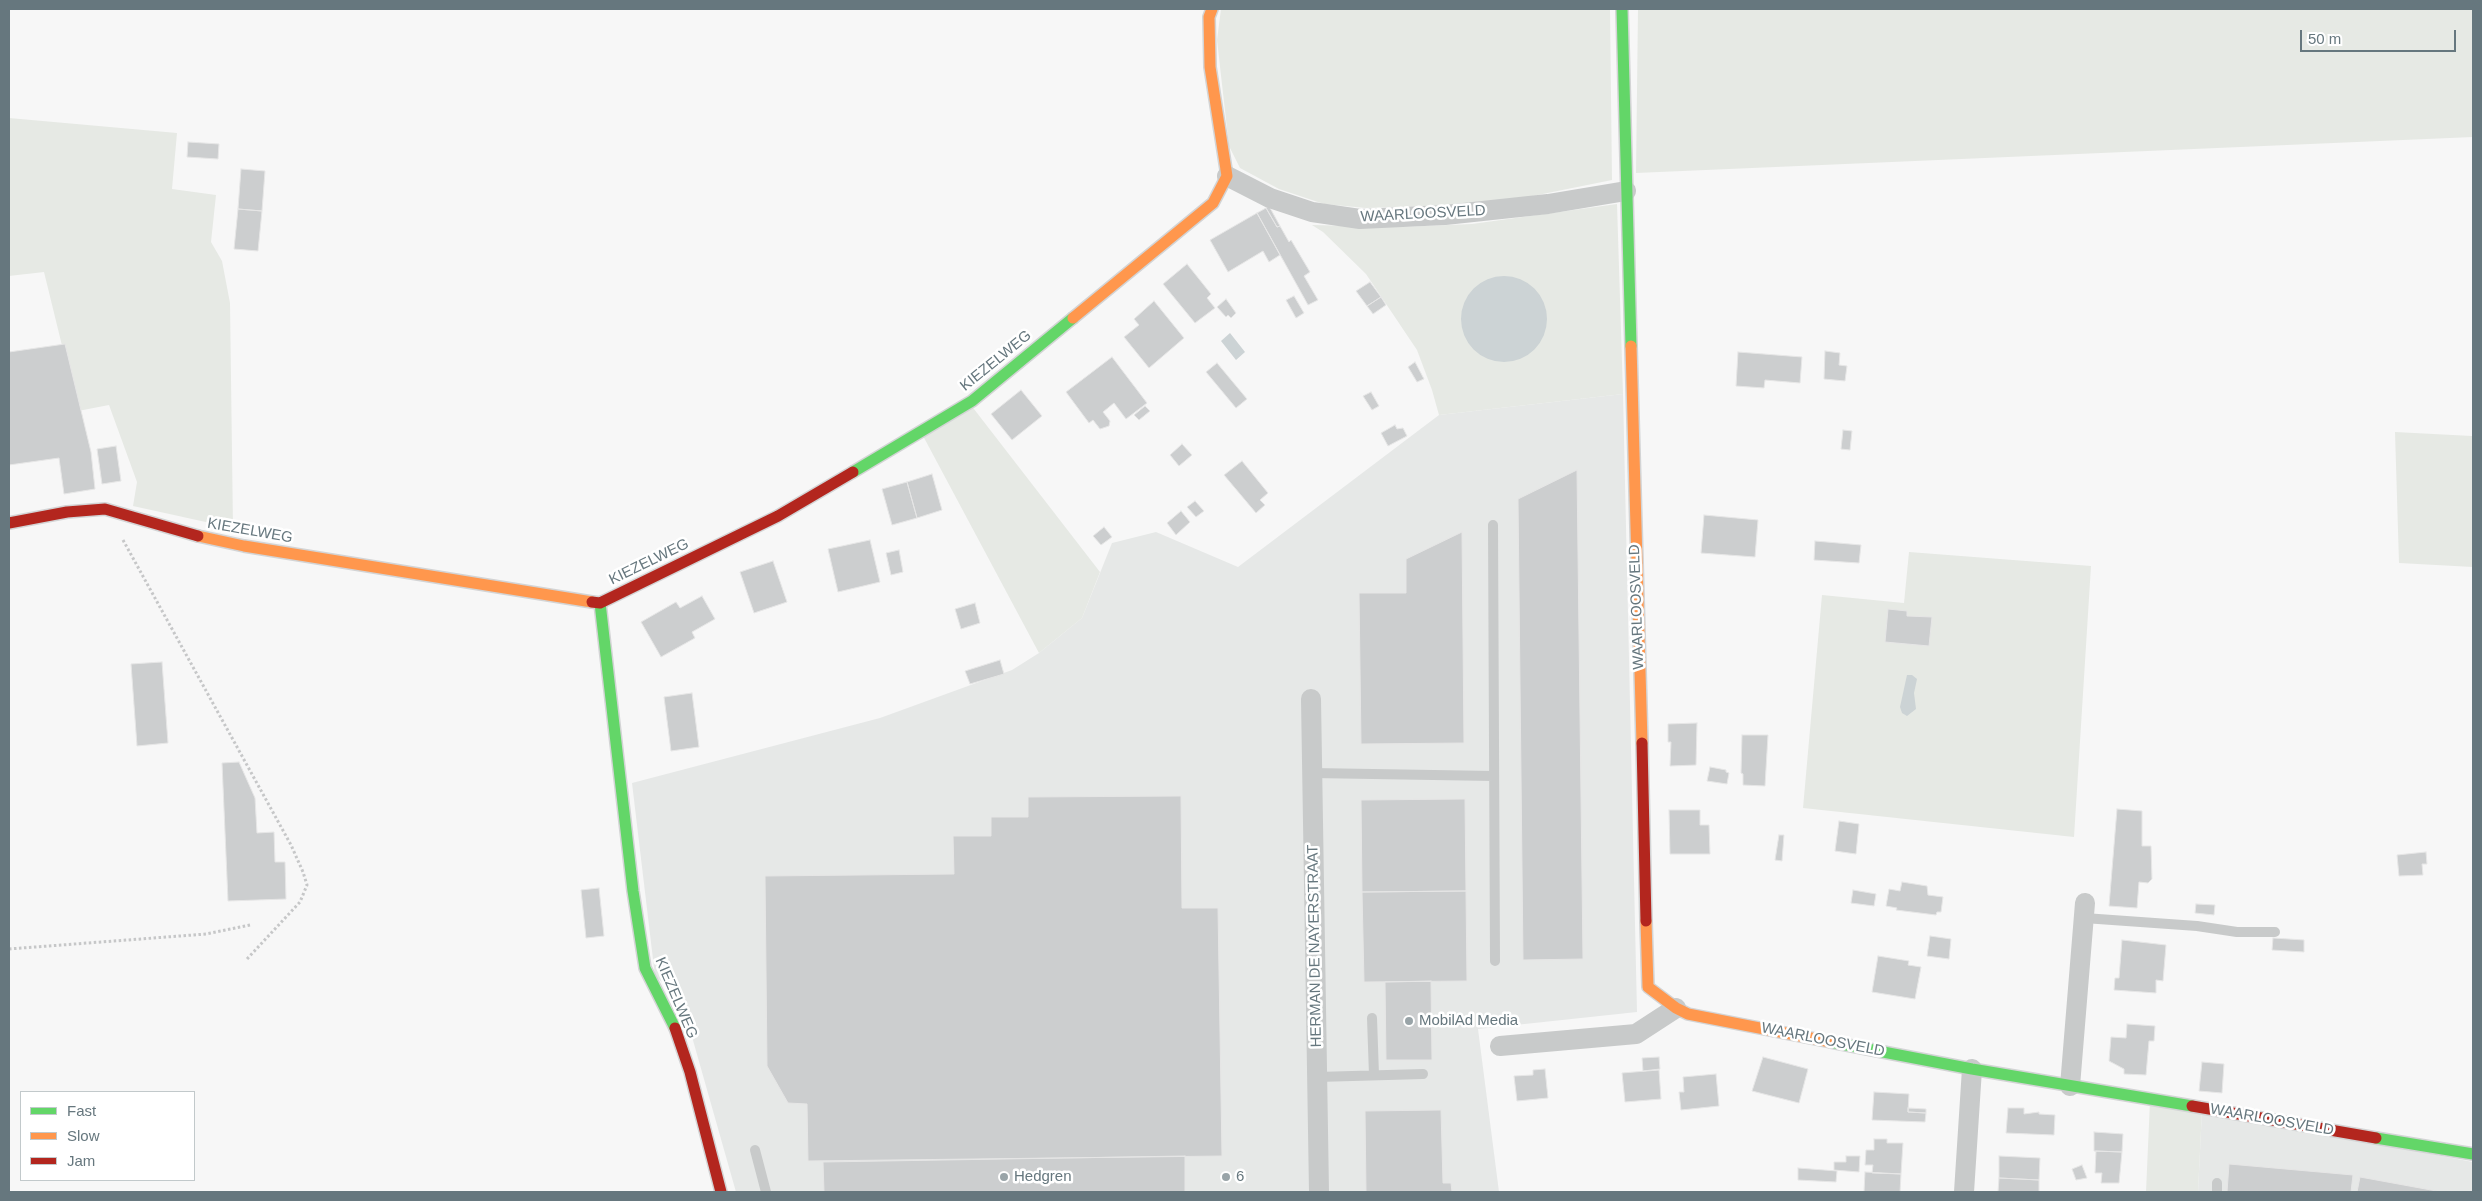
<!DOCTYPE html>
<style>
body{margin:0}
#map{position:relative;width:2482px;height:1201px;overflow:hidden;background:#f7f7f7;font-family:Helvetica,sans-serif}
canvas{display:block}
.frame{position:absolute;inset:0;border:10px solid #66777e;pointer-events:none}
.legend{position:absolute;left:20px;top:1091px;width:175px;height:90px;box-sizing:border-box;background:#fff;border:1px solid #c2c9cb;margin:0;padding:6px 9px;list-style:none;font-size:15px;color:#66777e}
.legend li{display:flex;align-items:center;gap:10px;height:25px}
.legend b{width:25px;border:1px solid #c2c9cb}
.scale{position:absolute;left:2300px;top:30px;width:156px;height:22px;box-sizing:border-box;border:2px solid #66777e;border-top:0;padding-left:6px;font-size:15px;line-height:18px;white-space:nowrap;color:#66777e;-webkit-text-stroke:4px #fff;paint-order:stroke}
</style>
<div id="map">
<canvas width="2482" height="1201"></canvas>
<div class="frame"></div>
<ul class="legend">
<li><b style="height:6px;background:#63d668"></b>Fast</li>
<li><b style="height:6px;background:#ff974d"></b>Slow</li>
<li><b style="height:6px;background:#b3261e"></b>Jam</li>
</ul>
<div class="scale">50 m</div>
</div>
<script>
const context = document.querySelector('canvas').getContext('2d');
context.lineJoin = 'round';
function paint(path, color) {
  context.fillStyle = color;
  context.fill(path, 'evenodd');
}
function shape(rows) {
  const path = new Path2D();
  for (const r of rows) {
    if (r.length === 3) {
      path.moveTo(r[0] + r[2], r[1]);
      path.arc(r[0], r[1], r[2], 0, 2 * Math.PI);
      continue;
    }
    path.moveTo(r[0], r[1]);
    for (let i = 2; i < r.length; i += 2) path.lineTo(r[i], r[i + 1]);
  }
  return path;
}
function strokePath(path, color, width, dash) {
  context.strokeStyle = color;
  context.lineWidth = width;
  context.lineCap = dash ? 'butt' : 'round';
  context.setLineDash(dash || []);
  context.stroke(path);
}
function label(font, color, halo, rows, align = 'center') {
  context.font = font + ' Helvetica,sans-serif';
  context.lineWidth = 5;
  context.setLineDash([]);
  context.textBaseline = 'middle';
  context.strokeStyle = halo;
  context.fillStyle = color;
  for (const [text, x, y, turn = 0] of rows) {
    context.save();
    context.translate(x, y);
    context.rotate((+turn || 0) * Math.PI / 180);
    context.textAlign = isNaN(turn) ? turn : align;
    if (halo) context.strokeText(text, 0, 0);
    context.fillText(text, 0, 0);
    context.restore();
  }
}
paint(shape([
 [1623,394,1637,1012,1478,1029,1499,1192,736,1192,681,998,655,976,632,783,880,718,1012,670,1039,653,1082,618,1112,543,1156,532,1238,567,1439,415],
 [2202,1110,2473,1162,2473,1192,2198,1192]
]), '#e6e8e7');
paint(shape([
 [1221,9,1610,9,1612,180,1493,204,1366,208,1324,204,1279,189,1240,168,1229,146,1217,40],
 [1638,9,2473,9,2473,137,1636,173],
 [9,118,177,133,172,189,216,195,211,242,222,261,230,303,233,528,133,506,137,482,109,405,78,411,44,272,9,276],
 [1617,204,1623,394,1439,415,1432,390,1417,350,1366,274,1323,232,1312,225,1400,227,1472,224],
 [967,400,1100,572,1082,618,1039,653,922,434],
 [2395,432,2472,436,2473,567,2399,563],
 [1909,552,2091,566,2074,837,1803,808,1822,595,1904,603],
 [2150,1101,2202,1110,2198,1192,2146,1192]
]), '#e6e9e4');
paint(shape([
 [1504,319,43],
 [1230,333,1245,352,1236,360,1221,341],
 [1907,675,1912,675,1917,679,1914,693,1916,709,1907,716,1902,713,1900,707]
]), '#ccd3d5');
const building = shape([
 [188,142,219,144,218,159,187,157,188,142],
 [241,169,265,171,262,211,238,209,241,169],
 [1269,206,1280,226,1277,227,1266,208,1269,206],
 [1266,208,1277,227,1280,226,1289,242,1291,240,1310,272,1304,276,1318,300,1308,305,1257,213,1266,208],
 [238,209,262,211,258,251,234,249,238,209],
 [1257,213,1280,255,1269,262,1263,251,1228,272,1210,240,1257,213],
 [1187,264,1211,294,1207,298,1215,308,1195,323,1163,284,1187,264],
 [1370,282,1381,297,1367,306,1356,291,1370,282],
 [1294,296,1304,313,1296,318,1286,300,1294,296],
 [1381,297,1386,305,1373,314,1367,306,1381,297],
 [1226,299,1236,313,1231,318,1228,315,1226,317,1217,307,1226,299],
 [1154,301,1184,338,1149,368,1124,337,1139,325,1134,319,1154,301],
 [65,344,91,452,95,489,64,494,59,458,9,465,9,352,65,344],
 [1825,351,1840,353,1839,365,1847,366,1845,381,1824,379,1825,351],
 [1738,352,1802,357,1800,383,1765,380,1764,388,1736,386,1738,352],
 [1112,357,1147,403,1126,419,1114,403,1103,412,1110,421,1109,426,1100,429,1093,420,1089,423,1066,392,1112,357],
 [1415,362,1424,379,1417,382,1408,367,1415,362],
 [1217,363,1247,399,1236,408,1206,372,1217,363],
 [1021,390,1042,416,1012,440,991,414,1021,390],
 [1371,392,1379,406,1372,410,1363,396,1371,392],
 [1145,406,1150,411,1139,420,1134,415,1145,406],
 [1395,425,1397,429,1403,428,1407,436,1388,446,1381,433,1395,425],
 [1843,430,1852,431,1850,450,1841,449,1843,430],
 [1182,444,1192,455,1179,466,1170,455,1182,444],
 [116,446,121,481,102,484,97,449,116,446],
 [1242,461,1268,493,1260,500,1265,505,1256,513,1224,475,1242,461],
 [1577,470,1583,959,1523,960,1518,499,1577,470],
 [932,474,942,510,917,518,907,482,932,474],
 [907,482,917,518,892,525,882,489,907,482],
 [1195,501,1204,511,1196,517,1187,507,1195,501],
 [1181,511,1190,522,1176,535,1167,523,1181,511],
 [1704,515,1758,520,1755,557,1701,553,1704,515],
 [1104,527,1112,537,1101,545,1093,536,1104,527],
 [1462,532,1464,743,1361,744,1359,593,1406,593,1406,559,1462,532],
 [870,540,880,582,838,592,828,549,870,540],
 [1815,541,1861,545,1859,563,1814,560,1815,541],
 [899,550,903,572,891,575,886,553,899,550],
 [773,561,787,602,754,613,740,572,773,561],
 [702,596,715,619,692,632,695,638,661,657,641,622,676,602,680,608,702,596],
 [975,603,980,623,961,629,955,609,975,603],
 [1888,609,1907,611,1907,616,1932,617,1929,646,1885,642,1888,609],
 [1000,660,1004,674,970,684,965,671,1000,660],
 [162,662,168,743,137,746,131,664,162,662],
 [692,693,699,747,671,751,664,697,692,693],
 [1697,723,1696,765,1670,766,1671,742,1668,742,1668,724,1697,723],
 [1742,735,1768,735,1765,786,1743,785,1743,774,1741,773,1742,735],
 [239,762,255,798,257,833,274,832,275,862,285,862,286,899,228,901,222,763,239,762],
 [1710,767,1726,770,1726,772,1729,773,1727,784,1707,781,1710,767],
 [1181,796,1182,908,1218,908,1222,1156,808,1161,807,1104,788,1103,767,1066,765,876,954,874,953,836,991,836,991,817,1028,817,1028,797,1181,796],
 [1465,799,1466,891,1362,892,1361,800,1465,799],
 [2117,809,2142,811,2142,846,2151,846,2152,879,2148,883,2139,882,2137,908,2109,906,2117,809],
 [1669,810,1700,810,1700,825,1709,825,1710,854,1670,854,1669,810],
 [1839,821,1859,824,1856,854,1835,851,1839,821],
 [1779,835,1784,835,1782,861,1775,860,1779,835],
 [2426,852,2427,864,2422,864,2423,875,2399,876,2397,855,2426,852],
 [1902,882,1927,886,1928,895,1943,897,1941,912,1937,912,1936,915,1896,910,1897,908,1886,906,1889,889,1900,891,1902,882],
 [599,888,604,936,586,938,581,890,599,888],
 [1853,890,1876,894,1874,906,1851,903,1853,890],
 [1466,891,1467,981,1364,982,1362,892,1466,891],
 [2196,904,2215,905,2214,915,2195,913,2196,904],
 [1930,936,1951,939,1949,959,1927,956,1930,936],
 [2273,938,2304,940,2304,952,2272,950,2273,938],
 [2122,940,2166,945,2163,981,2156,980,2156,993,2114,990,2115,978,2119,978,2122,940],
 [1878,956,1909,961,1908,965,1921,967,1915,999,1872,992,1878,956],
 [1431,981,1432,1060,1386,1060,1385,982,1431,981],
 [2127,1024,2155,1026,2154,1041,2149,1041,2146,1075,2124,1074,2124,1069,2109,1061,2111,1037,2126,1038,2127,1024],
 [1659,1057,1660,1069,1643,1071,1642,1058,1659,1057],
 [1763,1057,1808,1069,1799,1103,1752,1091,1763,1057],
 [2202,1062,2224,1064,2222,1093,2199,1091,2202,1062],
 [1545,1069,1548,1098,1517,1101,1514,1076,1533,1075,1533,1070,1545,1069],
 [1659,1070,1661,1099,1625,1102,1622,1073,1659,1070],
 [1716,1074,1719,1106,1681,1110,1679,1092,1684,1092,1683,1077,1716,1074],
 [1874,1092,1909,1094,1908,1112,1926,1113,1925,1122,1872,1120,1874,1092],
 [1908,1108,1926,1109,1926,1113,1908,1112,1908,1108],
 [2008,1108,2024,1108,2024,1114,2039,1112,2039,1114,2055,1115,2054,1135,2006,1133,2008,1108],
 [1441,1110,1443,1183,1451,1183,1452,1192,1366,1192,1365,1111,1441,1110],
 [2094,1132,2123,1134,2122,1152,2094,1151,2094,1132],
 [1874,1139,1887,1139,1887,1143,1903,1143,1901,1174,1872,1173,1873,1165,1865,1165,1866,1150,1874,1150,1874,1139],
 [2096,1151,2122,1152,2119,1183,2101,1183,2102,1173,2095,1173,2096,1151],
 [1185,1156,1185,1192,824,1192,823,1162,1185,1156],
 [1846,1156,1860,1156,1859,1172,1834,1170,1834,1162,1846,1162,1846,1156],
 [1999,1156,2040,1158,2039,1180,1999,1178,1999,1156],
 [2229,1164,2353,1175,2351,1192,2227,1192,2229,1164],
 [2082,1165,2087,1178,2076,1180,2072,1169,2082,1165],
 [1798,1168,1837,1171,1836,1182,1798,1180,1798,1168],
 [1865,1172,1901,1174,1900,1192,1864,1192,1865,1172],
 [2360,1177,2442,1192,2357,1192,2360,1177],
 [1999,1178,2039,1180,2039,1192,1998,1192,1999,1178]
]);
paint(building, '#cccecf');
strokePath(building, '#e6e6e6', 1);
const fast = shape([
 [1622,9,1631,346],
 [853,472,972,401,1073,318],
 [600,603,633,891,645,968,675,1028],
 [1831,1042,1972,1069,2192,1106],
 [2376,1138,2473,1154]
]);
const slow = shape([
 [1073,318,1213,203,1227,176,1210,67,1209,17,1212,9],
 [1631,346,1642,743],
 [198,536,244,546,592,602],
 [1646,921,1648,987,1676,1008,1688,1014,1831,1042]
]);
const jam = shape([
 [9,523,67,512,105,509,198,536],
 [592,602,600,603,778,516,853,472],
 [1642,743,1646,921],
 [675,1028,690,1072,721,1192],
 [2192,1106,2376,1138]
]);
strokePath(fast, '#d3d4d5', 14);
strokePath(slow, '#d3d4d5', 14);
strokePath(jam, '#d3d4d5', 14);
strokePath(shape([
 [123,540,291,845,303,872,307,885,300,902,247,959],
 [9,949,206,934,250,925]
]), '#c6c7c8', 3, [2.5, 2.5]);
strokePath(shape([
 [1493,525,1495,961],
 [1312,773,1494,776],
 [2084,918,2197,926,2237,932,2275,932],
 [1372,1018,1374,1075],
 [1317,1077,1423,1074],
 [755,1150,766,1192],
 [2217,1192,2217,1183]
]), '#c8caca', 10);
strokePath(shape([
 [1227,176,1270,198,1312,212,1360,219,1445,215,1548,204,1626,191],
 [1311,699,1319,1192],
 [1500,1046,1636,1034,1676,1008],
 [2070,1086,2085,903],
 [1964,1192,1972,1069]
]), '#c8caca', 20);
strokePath(fast, '#63d668', 11);
strokePath(slow, '#ff974d', 11);
strokePath(jam, '#b3261e', 11);
for (const [x, y, r, color] of [
 [1409,1021,5,"#99a4a8"],
 [1004,1177,5,"#99a4a8"],
 [1226,1177,5,"#99a4a8"]
]) {
  const dot = new Path2D();
  dot.arc(x, y, r, 0, 2 * Math.PI);
  context.fillStyle = color;
  context.fill(dot);
  strokePath(dot, '#fff', 2);
}
label('15px', '#66777e', '#fff', [
 ["WAARLOOSVELD",1423,214,-3],
 ["KIEZELWEG",996,361,-39],
 ["KIEZELWEG",250,531,10],
 ["KIEZELWEG",649,562,-26],
 ["WAARLOOSVELD",1637,607,-92],
 ["HERMAN DE NAYERSTRAAT",1315,946,-91],
 ["KIEZELWEG",676,998,67],
 ["WAARLOOSVELD",1823,1040,11],
 ["WAARLOOSVELD",2272,1120,10]
]);
label('15px', '#66777e', '#fff', [
 ["MobilAd Media",1419,1021],
 ["Hedgren",1014,1177],
 ["6",1236,1177]
], 'left');
</script>
